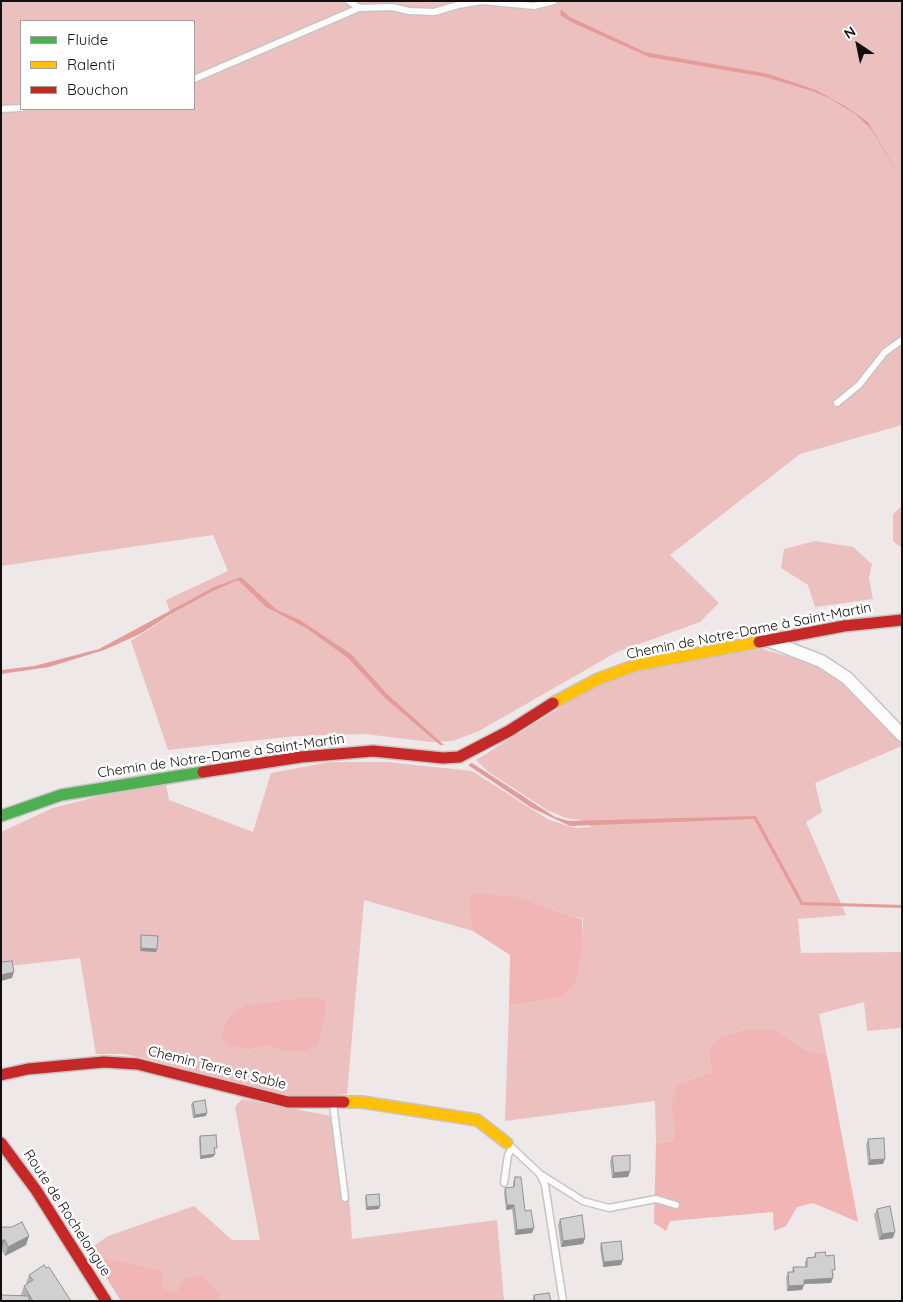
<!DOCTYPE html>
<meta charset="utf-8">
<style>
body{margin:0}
#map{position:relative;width:903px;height:1302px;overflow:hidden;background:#eee8e8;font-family:Quicksand,sans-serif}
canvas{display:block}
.frame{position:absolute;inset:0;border:2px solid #120f0e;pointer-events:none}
.legend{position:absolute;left:20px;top:20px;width:175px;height:90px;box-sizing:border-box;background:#fff;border:1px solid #a09f9f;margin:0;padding:6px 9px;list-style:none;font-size:15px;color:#120f0e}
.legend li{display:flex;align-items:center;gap:10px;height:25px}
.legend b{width:25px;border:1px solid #a09f9f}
.north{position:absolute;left:833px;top:20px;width:50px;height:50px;-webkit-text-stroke:4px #fff;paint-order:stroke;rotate:326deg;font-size:14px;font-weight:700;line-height:20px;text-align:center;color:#120f0e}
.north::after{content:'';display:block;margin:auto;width:18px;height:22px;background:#120f0e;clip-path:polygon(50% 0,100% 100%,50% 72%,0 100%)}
</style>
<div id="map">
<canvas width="903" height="1302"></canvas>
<div class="frame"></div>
<ul class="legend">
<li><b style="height:6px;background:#4caf50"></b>Fluide</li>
<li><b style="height:6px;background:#ffc107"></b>Ralenti</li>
<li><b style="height:6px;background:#c62828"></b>Bouchon</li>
</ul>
<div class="north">N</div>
</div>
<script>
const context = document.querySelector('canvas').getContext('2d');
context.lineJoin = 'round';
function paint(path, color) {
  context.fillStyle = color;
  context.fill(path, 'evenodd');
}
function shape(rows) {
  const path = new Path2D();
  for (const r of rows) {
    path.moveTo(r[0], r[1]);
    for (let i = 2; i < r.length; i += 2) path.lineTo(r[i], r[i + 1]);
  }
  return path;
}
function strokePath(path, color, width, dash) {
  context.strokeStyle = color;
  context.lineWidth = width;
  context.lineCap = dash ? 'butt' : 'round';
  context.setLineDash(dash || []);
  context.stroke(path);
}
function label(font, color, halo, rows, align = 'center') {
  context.font = font + ' Quicksand,sans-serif';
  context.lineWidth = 5;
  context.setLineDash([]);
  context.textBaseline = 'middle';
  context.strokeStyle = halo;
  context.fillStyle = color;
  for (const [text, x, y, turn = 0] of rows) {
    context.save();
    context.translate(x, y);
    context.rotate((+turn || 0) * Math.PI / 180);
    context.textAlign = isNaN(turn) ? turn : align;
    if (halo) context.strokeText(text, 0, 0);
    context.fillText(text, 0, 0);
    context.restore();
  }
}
paint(shape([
 [1,1,902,1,902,425,800,454,670,555,719,603,700,622,617,652,479,731,453,741,430,742,365,734,295,736,168,750,131,641,171,615,166,600,228,571,213,535,1,566],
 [21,21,194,21,194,109,21,109],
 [902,506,902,548,893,541,893,514],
 [815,541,853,547,872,564,869,578,873,599,815,607,808,585,781,568,784,549],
 [762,649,818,665,851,687,902,740,902,746,815,783,822,812,806,822,846,915,798,919,801,953,902,952,902,1028,867,1031,864,1002,819,1014,827,1056,804,1049,775,1030,709,1051,711,1074,700,1077,671,1105,674,1126,673,1141,656,1143,655,1101,505,1121,509,1006,564,997,577,982,583,944,583,918,469,906,473,931,364,900,347,1094,288,1099,152,1060,124,1054,96,1054,80,958,1,967,1,832,53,808,119,791,166,784,169,800,253,832,271,773,330,762,387,762,472,771,549,820,575,828,592,827,580,820,566,818,547,810,490,773,476,760,598,684,633,671],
 [291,1001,282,1051,269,1045,270,1002],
 [242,1099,337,1117,350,1207,352,1239,497,1220,504,1301,217,1301,218,1294,177,1292,163,1288,161,1271,92,1255,95,1245,108,1236,194,1206,232,1240,260,1240,235,1107]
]), '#ecc0bf');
paint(shape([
 [472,894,514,896,568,916,582,919,583,944,577,982,564,997,509,1006,510,955,473,931,469,906],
 [313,997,326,1000,323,1026,317,1046,304,1051,281,1051,269,1045,249,1049,226,1045,222,1037,224,1026,232,1013,247,1005],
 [746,1030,775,1030,804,1049,827,1056,858,1222,813,1203,797,1207,786,1226,774,1231,773,1212,670,1221,666,1231,654,1223,656,1143,673,1141,674,1126,671,1105,678,1085,711,1073,709,1051,719,1038],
 [92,1255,162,1271,163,1288,177,1292,183,1279,202,1275,219,1294,217,1301,121,1301]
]), '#f0b5b4');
paint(shape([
 [561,9,570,17,645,52,769,74,816,90,845,106,868,122,902,180,871,129,855,114,829,98,812,91,765,77,649,57,571,22,560,15],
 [241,577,277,610,300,620,351,654,387,694,444,745,440,745,385,698,348,658,306,628,266,607,238,580,213,591,176,611,140,634,104,650,49,667,1,674,1,670,34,666,99,649,214,587],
 [472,763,555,817,569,821,756,816,803,902,902,905,902,908,801,905,754,819,570,826,532,808,468,765]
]), '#e49c9b');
const lane = shape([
 [349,1,359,8,392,7,409,11,434,12,458,5,482,1,534,6,554,1],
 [194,79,359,8],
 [1,109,21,108],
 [837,403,859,385,885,352,902,340],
 [333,1104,345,1198],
 [508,1144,540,1174,545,1185,563,1301],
 [540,1174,583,1201,609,1208,656,1199,676,1205],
 [504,1183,508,1155,512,1148]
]);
const street = shape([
 [767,640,821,661,847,678,902,735]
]);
const fast = shape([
 [1,816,61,795,203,772]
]);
const slow = shape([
 [553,703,598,679,636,665,759,642],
 [344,1102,362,1102,477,1120,507,1143]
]);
const jam = shape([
 [759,642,844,626,902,620],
 [203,772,301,757,373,751,443,758,459,757,509,731,553,703],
 [1,1075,28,1069,104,1062,137,1064,288,1102,344,1102],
 [1,1143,36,1190,106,1301]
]);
strokePath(lane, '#c9c4c4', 9);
strokePath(street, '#c9c4c4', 15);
strokePath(fast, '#c9c4c4', 14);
strokePath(slow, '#c9c4c4', 14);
strokePath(jam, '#c9c4c4', 14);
strokePath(lane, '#fcfcfc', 6);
strokePath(street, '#fcfcfc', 12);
strokePath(fast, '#4caf50', 11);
strokePath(slow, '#ffc107', 11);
strokePath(jam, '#c62828', 11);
paint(shape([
 [141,935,157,949,156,952,140,951,140,938],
 [193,1102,206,1116,193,1118,191,1105],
 [200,1136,216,1151,214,1151,215,1154,213,1157,200,1159,199,1139],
 [868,1139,883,1164,868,1165,866,1145],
 [612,1156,630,1171,628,1177,612,1178,610,1162],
 [515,1177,525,1211,534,1228,532,1233,515,1235,512,1209,506,1210,504,1193,505,1188,513,1187,513,1182],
 [366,1195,379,1209,366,1210,365,1198],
 [877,1209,893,1238,879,1240,874,1215],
 [560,1219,585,1238,583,1244,561,1247,558,1225],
 [1,1227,29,1236,26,1245,5,1256,1,1249],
 [601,1243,621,1265,603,1267,600,1248],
 [815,1253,826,1256,834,1275,833,1275,831,1283,804,1284,802,1290,787,1291,786,1277,788,1272,792,1272,793,1267,805,1267,805,1262,807,1258,814,1257],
 [29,1275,71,1301,1,1301,21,1295,24,1286,27,1284,26,1283],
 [534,1295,551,1301,532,1301]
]), '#b4b3b3');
paint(shape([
 [141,948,157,949,156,952,140,951],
 [14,972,12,978,1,981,1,975],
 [207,1113,206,1116,193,1118,195,1115],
 [215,1154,213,1157,200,1159,201,1156],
 [885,1159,883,1164,868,1165,870,1160],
 [630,1171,628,1177,612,1178,614,1173],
 [507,1205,514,1205,512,1209,506,1210],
 [380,1206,379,1209,366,1210,367,1207],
 [534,1228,532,1233,515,1235,517,1230],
 [895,1232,893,1238,879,1240,882,1234],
 [29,1236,26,1245,5,1256,8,1247],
 [585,1238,583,1244,561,1247,563,1241],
 [1,1240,5,1240,1,1249],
 [623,1260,621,1265,603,1267,604,1262],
 [833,1278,831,1283,802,1284,804,1280],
 [804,1285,802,1290,787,1291,789,1286]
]), '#929292');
const building = shape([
 [141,935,158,936,157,949,141,948,141,935],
 [12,961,14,972,1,975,1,962,12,961],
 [205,1100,207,1113,195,1115,193,1102,205,1100],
 [216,1135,217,1148,214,1148,215,1154,201,1156,200,1136,216,1135],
 [884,1138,885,1159,870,1160,868,1139,884,1138],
 [630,1155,630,1171,614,1173,612,1156,630,1155],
 [515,1177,521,1177,525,1211,531,1210,534,1228,517,1230,514,1205,507,1205,505,1188,514,1187,515,1177],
 [379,1194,380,1206,367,1207,366,1195,379,1194],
 [890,1206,895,1232,882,1234,877,1209,890,1206],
 [582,1215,585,1238,563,1241,560,1219,582,1215],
 [22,1222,29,1236,8,1247,5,1240,1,1240,1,1227,12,1227,22,1222],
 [621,1241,623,1260,604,1262,601,1243,621,1241],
 [825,1252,826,1256,834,1255,835,1270,832,1270,833,1278,804,1280,804,1285,789,1286,788,1272,794,1272,793,1267,807,1267,807,1258,816,1257,815,1253,825,1252],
 [44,1265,46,1268,49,1267,71,1301,33,1301,24,1286,33,1280,29,1275,44,1265],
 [549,1293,551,1301,535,1301,534,1295,549,1293],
 [1,1295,29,1296,29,1301,1,1301,1,1295]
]);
paint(building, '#d1d0d0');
strokePath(building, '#929292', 1);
label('14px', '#120f0e', '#fff', [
 ["Chemin de Notre-Dame à Saint-Martin",749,631,-11],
 ["Chemin de Notre-Dame à Saint-Martin",221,756,-8],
 ["Chemin Terre et Sable",217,1068,14],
 ["Route de Rochelongue",67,1213,57]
]);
</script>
